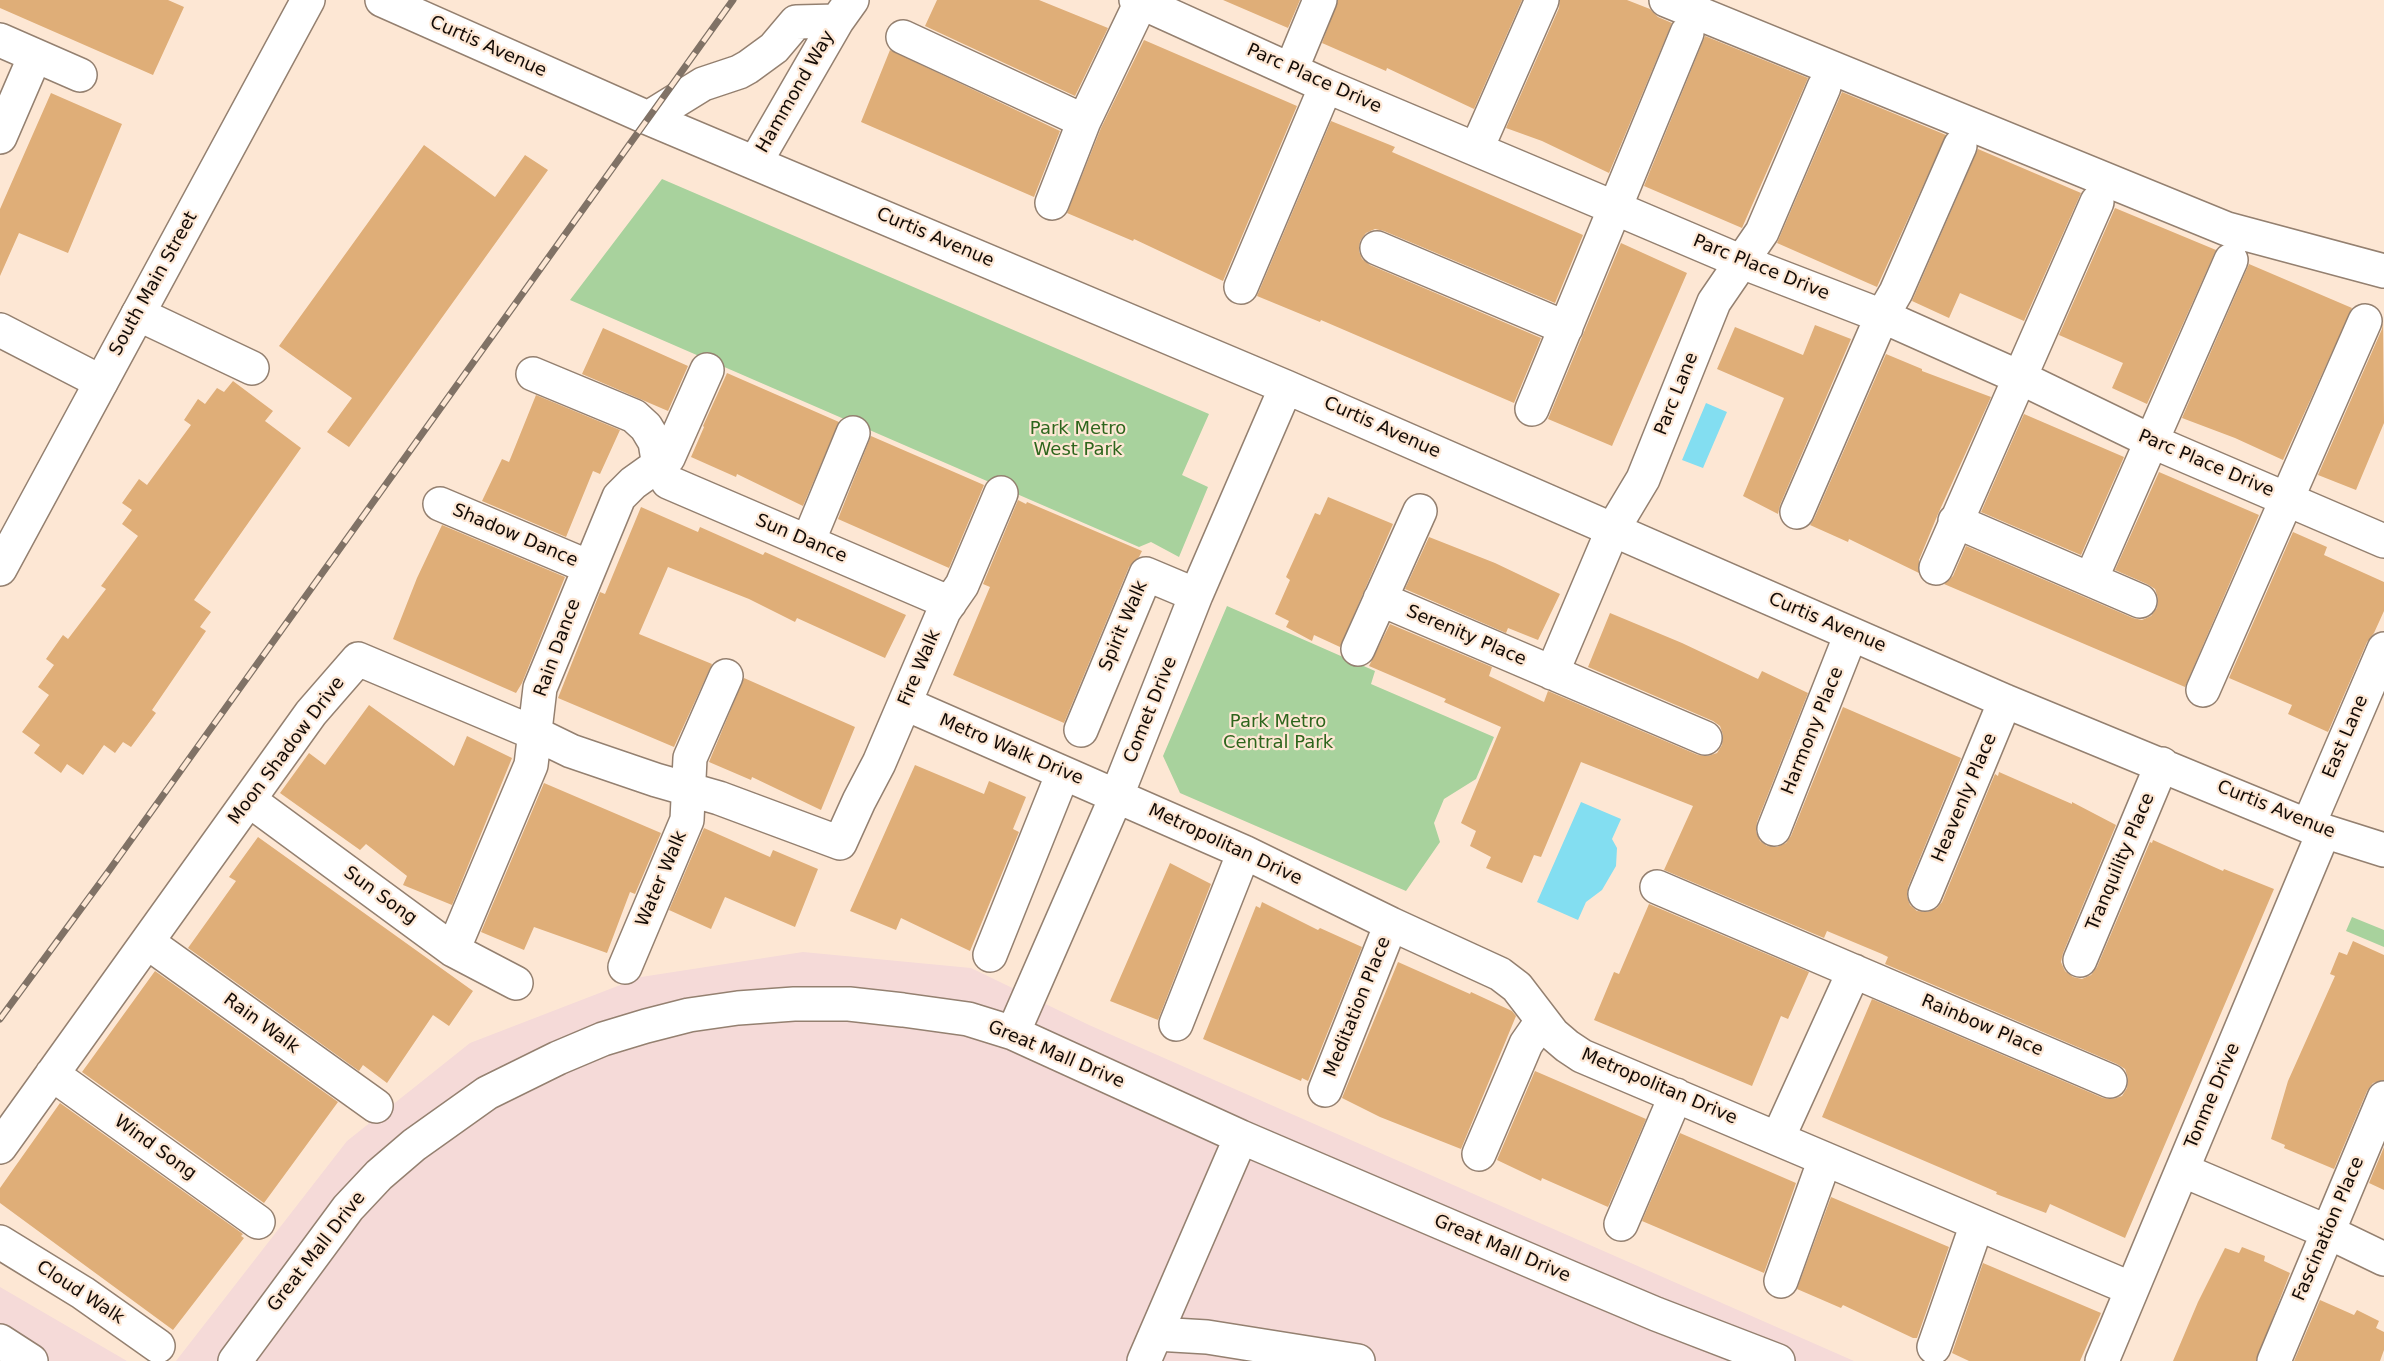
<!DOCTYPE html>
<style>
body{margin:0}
canvas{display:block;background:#fde7d4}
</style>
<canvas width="2384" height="1361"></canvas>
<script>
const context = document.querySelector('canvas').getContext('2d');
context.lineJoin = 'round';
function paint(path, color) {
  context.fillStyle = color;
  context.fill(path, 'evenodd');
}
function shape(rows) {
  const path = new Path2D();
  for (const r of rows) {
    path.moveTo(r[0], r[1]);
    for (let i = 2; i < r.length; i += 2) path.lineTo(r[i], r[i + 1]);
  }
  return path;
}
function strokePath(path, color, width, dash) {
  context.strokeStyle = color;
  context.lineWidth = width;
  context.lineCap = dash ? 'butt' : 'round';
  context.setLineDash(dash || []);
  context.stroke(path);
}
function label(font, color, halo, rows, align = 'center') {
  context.font = font + ' "DejaVu Sans",sans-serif';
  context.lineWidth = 4.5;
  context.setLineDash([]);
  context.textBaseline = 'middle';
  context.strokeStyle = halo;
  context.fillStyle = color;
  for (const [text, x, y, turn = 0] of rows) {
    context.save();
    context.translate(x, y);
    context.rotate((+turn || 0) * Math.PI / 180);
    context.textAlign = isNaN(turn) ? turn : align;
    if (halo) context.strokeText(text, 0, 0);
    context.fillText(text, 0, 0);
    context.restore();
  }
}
paint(shape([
 [803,952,971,968,1089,1025,1854,1361,176,1361,347,1141,470,1043,641,977],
 [0,1287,127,1361,0,1361]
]), '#f5dad8');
paint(shape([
 [662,179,1209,414,1182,475,1208,487,1179,557,1151,542,1139,547,570,300],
 [1227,606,1375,671,1371,684,1494,737,1476,779,1444,799,1434,823,1440,842,1406,891,1180,793,1163,756],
 [2352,917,2384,930,2384,947,2346,931]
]), '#a8d29d');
paint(shape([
 [1706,403,1727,412,1703,468,1682,460],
 [1581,802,1621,819,1612,839,1617,848,1616,866,1602,890,1586,902,1578,920,1537,902]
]), '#83def1');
paint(shape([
 [0,0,168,0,184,7,153,75,0,8],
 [937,0,1039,0,1108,28,1075,96,925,26],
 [1223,0,1300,0,1288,28],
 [1338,0,1522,0,1474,109,1387,68,1386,71,1322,43],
 [1560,0,1627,0,1650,9,1658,17,1672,23,1609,173,1542,141,1506,128,1559,8],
 [1705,36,1808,78,1742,228,1644,186],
 [1144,40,1297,106,1223,281,1134,239,1133,241,1067,213,1101,128],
 [890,50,1060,131,1034,197,861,122],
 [1842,92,1946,135,1877,287,1777,243],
 [51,93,122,124,68,253,19,233,0,276,0,209],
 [1331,121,1395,147,1392,152,1583,235,1555,303,1384,231,1375,229,1366,233,1360,241,1359,251,1362,259,1370,265,1541,338,1514,403,1321,320,1320,322,1257,296],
 [424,145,495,197,525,155,548,170,349,447,327,432,352,398,279,346],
 [1978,149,2081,193,2024,321,1960,293,1949,318,1912,301],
 [2115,208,2216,250,2147,404,2112,388,2123,363,2059,335],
 [1621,243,1687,273,1612,446,1548,419],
 [2249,264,2352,308,2283,460,2235,438,2182,418],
 [2383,321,2384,423,2356,490,2318,475,2382,329],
 [1815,325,1851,339,1780,505,1778,514,1743,496,1784,398,1717,369,1735,327,1803,355],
 [603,328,688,366,668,411,582,374],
 [1886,354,1922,369,1922,371,1991,397,1938,514,1919,560,1919,573,1849,539,1848,542,1810,525,1814,519],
 [727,373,839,422,803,506,737,474,736,477,691,457,704,427,703,426],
 [233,381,273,411,265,421,301,448,194,600,211,612,200,627,206,631,152,710,156,713,131,747,123,742,115,753,104,745,83,775,67,764,61,773,34,753,40,745,22,732,49,695,38,687,54,665,46,659,63,635,68,639,106,589,101,586,138,536,122,524,132,510,122,503,139,479,147,485,191,425,184,420,198,399,205,404,217,388,224,392],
 [536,395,620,430,600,474,593,471,566,537,482,501,502,459,509,462],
 [2024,414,2124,457,2081,555,1981,512],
 [871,436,984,485,949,568,838,519],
 [2159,472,2259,515,2185,687,1944,584,1953,576,1966,546,2133,618,2142,620,2151,616,2157,608,2158,598,2155,589,2147,584,2115,570],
 [1328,497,1393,524,1340,647,1314,635,1312,641,1286,627,1289,621,1275,614,1290,580,1286,577,1315,513,1320,515],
 [1018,500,1026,504,1027,502,1142,551,1139,557,1129,567,1064,723,953,675,990,587,983,584],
 [641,507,698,532,700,527,763,555,765,552,906,615,885,658,797,618,795,622,749,599,668,567,639,634,712,664,674,747,558,698,600,592,605,594],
 [442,525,565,577,522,683,516,693,393,639,417,578],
 [2293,532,2327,547,2324,555,2384,582,2384,611,2374,633,2367,642,2328,732,2288,714,2292,705,2229,678],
 [1429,537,1495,563,1560,594,1538,640,1508,628,1506,633,1405,589],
 [1610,613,1682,643,1758,679,1762,671,1808,693,1757,822,1756,832,1760,841,1767,846,1777,847,1786,843,1791,836,1843,707,1961,758,1908,887,1907,897,1910,905,1917,911,1928,912,1937,908,1942,902,1995,774,1998,776,1999,772,2072,804,2072,802,2116,825,2063,953,2061,962,2065,971,2073,977,2082,979,2091,975,2097,967,2150,842,2152,843,2153,840,2223,871,2224,869,2274,889,2125,1238,2050,1204,2046,1213,1996,1194,1997,1192,1822,1117,1872,999,2103,1098,2113,1099,2122,1096,2127,1088,2128,1078,2125,1069,2117,1064,1885,964,1888,957,1882,954,1827,931,1824,938,1664,870,1693,806,1581,762,1541,857,1534,855,1522,883,1486,868,1491,857,1470,846,1476,831,1461,823,1501,727,1444,702,1446,699,1369,666,1390,624,1492,667,1489,676,1544,702,1548,691,1698,755,1708,756,1717,753,1722,745,1723,735,1720,726,1713,721,1588,667],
 [744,678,855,727,821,810,752,777,751,780,709,762],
 [369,705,454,766,467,736,512,758,452,905,403,885,407,876,366,844,360,850,280,793,309,753,325,765],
 [915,765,984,794,989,781,1026,797,1013,829,1019,832,970,951,901,918,896,930,850,911],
 [544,783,661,833,635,894,630,892,607,953,534,927,524,950,481,932],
 [704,828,770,857,773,850,818,869,795,927,725,897,711,929,669,910],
 [258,837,473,991,449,1026,433,1015,387,1083,363,1065,359,1071,188,948,236,881,229,877],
 [1170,863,1211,884,1158,1020,1110,1001],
 [1262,902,1318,930,1320,928,1362,947,1308,1081,1302,1078,1301,1081,1203,1039,1256,906,1260,908],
 [1649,904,1809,972,1788,1019,1781,1016,1752,1086,1594,1020,1614,972,1619,974],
 [2353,941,2384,955,2384,1080,2373,1083,2367,1091,2334,1169,2284,1148,2285,1145,2271,1139,2288,1081,2335,976,2330,974,2339,952,2347,955],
 [1398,962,1470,994,1471,992,1512,1011,1516,1016,1461,1149,1380,1117,1342,1098],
 [155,971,338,1102,264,1203,82,1072],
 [1535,1071,1646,1119,1608,1207,1542,1178,1541,1181,1497,1160],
 [60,1103,243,1234,241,1236,244,1238,173,1330,0,1203,0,1188],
 [1680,1133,1796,1183,1764,1273,1642,1221],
 [2384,1147,2384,1190,2369,1183],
 [1831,1197,1949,1247,1917,1338,1913,1338,1843,1305,1841,1308,1797,1289],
 [2242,1247,2265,1256,2264,1261,2290,1273,2256,1361,2173,1361,2198,1302,2225,1248,2239,1253],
 [1983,1263,2101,1313,2080,1361,1969,1361,1952,1353],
 [2320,1300,2354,1315,2357,1310,2379,1321,2376,1328,2384,1332,2384,1350,2380,1361,2294,1361]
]), '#dfae78');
const minor = shape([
 [382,0,648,118,1286,387,2005,701,2308,826,2384,850],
 [1136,0,1326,86,1615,208,1742,262,1882,316,2021,378,2151,441,2384,541],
 [1666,0,2227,229,2384,271],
 [903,37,1084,121],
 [0,40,80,75],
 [1291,70,1320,0],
 [648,118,703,84,739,72,748,67,774,48,796,22,837,21],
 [0,137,35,56],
 [1477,148,1542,0],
 [755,163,837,21,852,0],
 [1052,203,1084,121,1141,2],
 [1377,248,1566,328],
 [1241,287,1326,86],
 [138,314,252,368],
 [0,330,101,382],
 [533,374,634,416,646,427,655,442,659,466,668,482,950,603],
 [1532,409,1687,33],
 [440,504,589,567],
 [1797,512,1882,316,1896,292,1960,146],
 [1955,521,2140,601],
 [808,542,853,433],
 [1936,568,2097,202],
 [2091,579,2231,260],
 [1380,599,1705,738],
 [1358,649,1420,511],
 [1552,673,1613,529,1643,479,1714,302,1762,232,1824,87],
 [2203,690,2365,321],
 [906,704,1244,852,1391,924,1500,974,1517,987,1553,1034,1567,1046,1582,1056,2132,1289],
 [1081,730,1146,574,1196,595],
 [249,800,453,950,516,983],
 [2308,826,2384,649],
 [1774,829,1851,634],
 [1657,887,2110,1081],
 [1925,894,2005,701],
 [147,942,376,1106],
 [453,950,531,765,540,688,619,497,633,483,668,458,707,370],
 [990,955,1063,773],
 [2080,960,2162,764],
 [625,967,687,820,690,758,726,676],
 [1176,1024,1244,852],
 [1013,1033,1117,795,1196,595,1286,387],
 [52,1074,258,1222],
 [1325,1090,1391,924],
 [1778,1138,1854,971],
 [0,1147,311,713,358,659,534,733,571,751,656,780,719,798,840,843,859,801,879,763,944,611,962,585,1001,493],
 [1479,1154,1526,1044,1542,1021],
 [2182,1170,2328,1232,2384,1259],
 [1621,1224,1676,1095],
 [0,1242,83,1293,158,1346],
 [1781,1281,1825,1159],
 [1156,1334,1207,1337,1358,1361],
 [0,1341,31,1361],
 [1934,1347,1977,1224],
 [235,1361,348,1208,379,1175,414,1145,487,1093,558,1058,603,1039,646,1026,689,1015,738,1008,794,1004,849,1004,903,1010,968,1019,1013,1033,1241,1137,1573,1279,1656,1314,1778,1361],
 [1144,1361,1241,1137],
 [2102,1361,2324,831],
 [2274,1361,2384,1098]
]);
const major = shape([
 [0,569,308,0]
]);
strokePath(minor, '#948070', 36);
strokePath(major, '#948070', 36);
strokePath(minor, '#fff', 33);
strokePath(major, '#fff', 33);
const rail = shape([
 [0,1019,108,872,733,0]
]);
strokePath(rail, '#807266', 7);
strokePath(rail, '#fde7d4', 4.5, [14]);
label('18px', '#130b06', '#fde7d4', [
 ["Curtis Avenue",488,47,24],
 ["Parc Place Drive",1314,79,24],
 ["Hammond Way",796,92,-60],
 ["Curtis Avenue",935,238,23],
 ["Parc Place Drive",1761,268,22],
 ["South Main Street",154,284,-61],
 ["Parc Lane",1677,394,-68],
 ["Curtis Avenue",1382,428,24],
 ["Parc Place Drive",2206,464,23],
 ["Shadow Dance",515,536,23],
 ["Sun Dance",801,539,23],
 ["Curtis Avenue",1827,623,23],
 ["Spirit Walk",1124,626,-67],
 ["Serenity Place",1466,636,23],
 ["Rain Dance",558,648,-70],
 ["Fire Walk",920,668,-67],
 ["Comet Drive",1151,710,-68],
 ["Harmony Place",1813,731,-68],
 ["East Lane",2346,737,-67],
 ["Metro Walk Drive",1011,750,23],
 ["Moon Shadow Drive",287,751,-53],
 ["Heavenly Place",1965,798,-67],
 ["Curtis Avenue",2276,810,22],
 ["Metropolitan Drive",1225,845,25],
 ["Tranquility Place",2121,862,-67],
 ["Water Walk",662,879,-67],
 ["Sun Song",380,896,36],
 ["Meditation Place",1358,1007,-68],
 ["Rain Walk",261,1024,36],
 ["Rainbow Place",1982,1026,23],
 ["Great Mall Drive",1056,1055,23],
 ["Metropolitan Drive",1659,1087,23],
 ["Tonme Drive",2213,1096,-67],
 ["Wind Song",155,1148,36],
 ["Fascination Place",2329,1229,-67],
 ["Great Mall Drive",1502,1249,23],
 ["Great Mall Drive",317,1252,-52],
 ["Cloud Walk",80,1293,33]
]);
label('18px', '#2d651c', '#fde7d4', [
 ["Park Metro",1078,429],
 ["West Park",1078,450],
 ["Park Metro",1278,722],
 ["Central Park",1278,743]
]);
</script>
